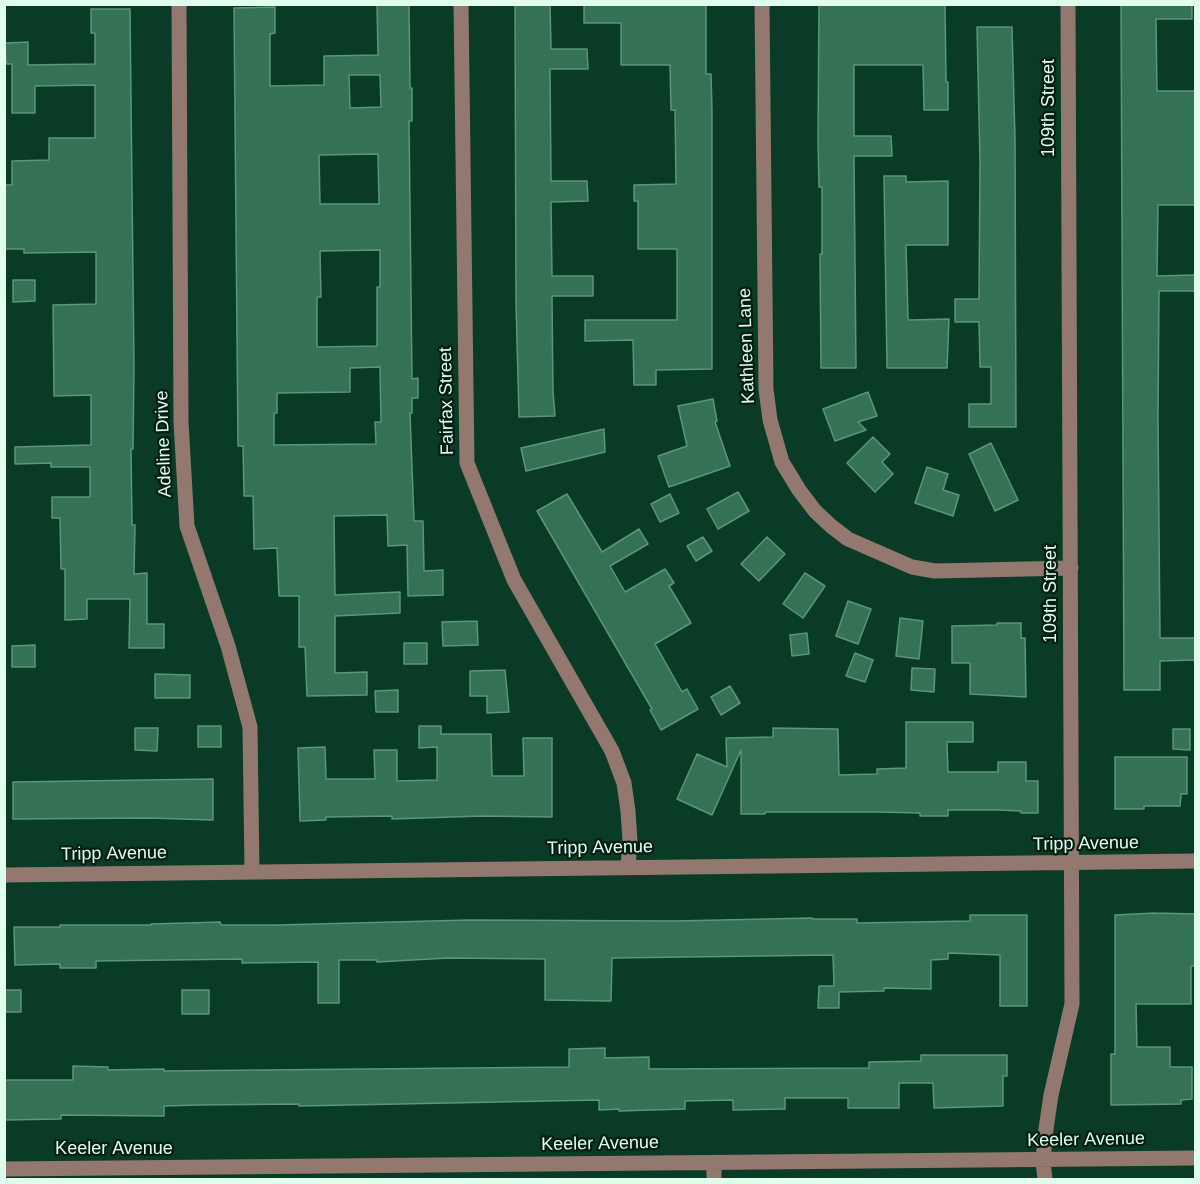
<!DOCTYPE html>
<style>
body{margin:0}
#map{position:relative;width:1200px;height:1184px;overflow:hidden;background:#093b26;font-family:Arial,sans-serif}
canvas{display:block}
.frame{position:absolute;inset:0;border:6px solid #dffeec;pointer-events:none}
</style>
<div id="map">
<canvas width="1200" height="1184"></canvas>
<div class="frame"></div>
</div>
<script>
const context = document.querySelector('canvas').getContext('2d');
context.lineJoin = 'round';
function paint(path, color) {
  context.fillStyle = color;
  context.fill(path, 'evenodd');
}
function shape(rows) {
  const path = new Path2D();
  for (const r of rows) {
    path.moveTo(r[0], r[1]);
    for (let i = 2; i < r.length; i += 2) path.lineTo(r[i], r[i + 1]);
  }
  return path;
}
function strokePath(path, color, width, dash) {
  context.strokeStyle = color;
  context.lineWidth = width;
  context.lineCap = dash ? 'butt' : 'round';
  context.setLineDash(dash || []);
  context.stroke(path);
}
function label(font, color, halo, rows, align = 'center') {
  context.font = font + ' Arial,sans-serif';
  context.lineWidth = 4.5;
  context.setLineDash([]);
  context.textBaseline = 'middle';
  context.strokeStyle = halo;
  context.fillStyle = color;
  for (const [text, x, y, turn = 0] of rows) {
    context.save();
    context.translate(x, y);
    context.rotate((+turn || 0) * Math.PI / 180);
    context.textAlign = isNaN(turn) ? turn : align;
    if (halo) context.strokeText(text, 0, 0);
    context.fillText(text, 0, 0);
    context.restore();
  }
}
const building = shape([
 [377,4,409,4,410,88,412,88,412,121,409,121,412,379,418,378,418,398,412,398,412,413,410,413,414,521,423,521,424,571,443,570,443,595,408,596,407,545,388,546,387,515,334,516,335,595,400,592,400,613,335,616,335,673,367,672,367,695,307,696,305,647,299,647,299,596,279,596,277,548,254,549,253,496,244,496,243,446,238,446,234,8,275,7,275,33,270,34,270,86,324,85,324,56,378,55,377,4],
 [349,75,380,75,381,107,350,108,349,75],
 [378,154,379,204,320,204,319,155,378,154],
 [380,250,380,287,377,287,377,346,317,347,317,297,321,297,320,251,380,250],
 [380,367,381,422,375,422,376,444,274,445,274,413,277,413,277,393,350,392,350,368,380,367],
 [515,4,550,4,551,49,587,49,588,69,550,69,551,181,587,181,588,201,551,202,552,276,593,276,593,296,552,296,553,392,555,416,519,417,516,303,515,4],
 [584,4,706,4,706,74,711,74,712,110,712,369,656,370,656,385,634,385,633,340,585,341,585,320,677,320,677,249,638,249,638,201,634,201,634,185,676,184,675,110,671,110,670,65,621,65,621,23,584,23,584,4],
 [819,4,945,4,946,82,948,82,948,110,924,110,923,65,854,65,854,136,891,136,892,156,854,156,856,368,821,368,820,254,822,254,822,187,819,187,818,141,819,4],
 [1121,4,1192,4,1192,19,1156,19,1157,91,1196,91,1196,205,1158,205,1157,276,1196,275,1196,291,1159,291,1158,417,1160,638,1196,638,1196,660,1160,661,1160,690,1124,690,1121,4],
 [91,9,130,9,134,367,133,449,131,449,132,525,135,525,134,574,147,573,147,624,164,624,164,648,129,648,130,599,87,599,87,619,65,620,65,569,61,569,60,518,52,518,52,497,90,497,90,467,51,467,51,463,15,464,15,447,91,445,91,395,54,396,53,305,96,304,96,252,24,253,24,249,4,249,5,185,12,185,12,161,49,160,49,138,95,138,95,85,35,86,35,113,12,113,12,64,6,64,5,43,28,42,28,65,95,64,95,33,91,33,91,9],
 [977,27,1012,27,1015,138,1016,427,969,427,969,404,991,404,991,367,980,367,979,322,955,322,955,299,979,299,980,162,977,27],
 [884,176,906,176,906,182,948,181,948,245,906,245,908,318,909,320,949,319,947,368,887,368,884,176],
 [13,280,35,280,35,301,13,302,13,280],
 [868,392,877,416,858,422,866,430,835,441,823,409,868,392],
 [713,399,717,421,715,422,730,466,669,487,658,456,687,446,678,406,713,399],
 [604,429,605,452,526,471,521,448,604,429],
 [873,437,890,454,882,462,893,474,875,492,847,463,873,437],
 [991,443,1018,500,995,511,969,454,991,443],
 [927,467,948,474,943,490,959,495,953,516,915,503,927,467],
 [738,492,749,511,718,529,707,509,738,492],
 [567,494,602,552,639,529,648,544,610,566,625,592,665,569,674,583,669,586,691,623,655,644,682,692,687,689,698,709,661,730,650,710,652,709,537,511,567,494],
 [670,494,679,513,660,522,651,504,670,494],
 [703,537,712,551,696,561,687,546,703,537],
 [767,537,785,554,759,581,741,564,767,537],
 [805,573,825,586,803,618,783,604,805,573],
 [848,601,871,609,858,644,836,636,848,601],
 [900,618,923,621,919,659,896,656,900,618],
 [477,621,478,645,443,646,442,622,477,621],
 [997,623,1021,623,1021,638,1025,638,1026,697,970,694,970,663,952,663,952,626,997,625,997,623],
 [807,633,809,654,792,656,790,635,807,633],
 [404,643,427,643,427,664,404,664,404,643],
 [35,645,35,667,12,667,12,646,35,645],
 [855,653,873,660,865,682,846,676,855,653],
 [912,668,935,669,934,692,911,690,912,668],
 [505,670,509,712,487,713,487,696,470,696,470,671,505,670],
 [155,674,190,675,190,698,155,698,155,674],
 [730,686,740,703,721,715,711,697,730,686],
 [398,690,398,712,376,712,375,691,398,690],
 [906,722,973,722,973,742,947,742,948,772,998,772,998,762,1026,762,1026,781,1038,781,1038,813,1021,813,1021,811,999,810,948,810,948,816,920,816,920,813,878,812,765,812,765,814,741,814,741,750,712,815,677,799,697,754,727,767,726,738,773,737,773,728,838,729,839,775,877,774,877,769,906,768,906,722],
 [198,726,221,726,221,747,198,747,198,726],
 [419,726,441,726,441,734,491,734,492,776,524,776,523,738,552,738,552,817,483,816,392,819,392,816,326,817,326,820,300,821,298,748,325,747,326,779,375,779,374,750,397,750,397,781,437,780,437,747,419,748,419,726],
 [135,728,158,728,157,751,135,750,135,728],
 [1173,729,1190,729,1190,750,1173,749,1173,729],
 [1115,757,1187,757,1187,794,1181,794,1180,806,1144,806,1144,809,1115,809,1115,757],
 [213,779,213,820,150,818,13,819,13,782,213,779],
 [1155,913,1196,914,1196,966,1191,966,1191,1004,1136,1004,1137,1047,1170,1047,1170,1067,1192,1067,1192,1099,1181,1100,1181,1104,1111,1105,1111,1054,1115,1054,1115,915,1155,913],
 [970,915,1027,915,1027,1006,1000,1006,1000,955,948,953,948,959,931,960,931,989,884,988,884,991,839,992,839,1008,818,1008,819,986,834,986,833,955,612,958,611,1001,545,1000,545,959,448,958,377,962,377,960,339,960,339,1003,318,1003,318,962,242,963,242,959,96,961,96,968,60,968,60,964,15,965,14,927,60,927,60,925,151,925,151,924,220,922,221,925,278,925,469,920,675,921,812,918,812,919,857,919,857,923,970,921,970,915],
 [4,990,21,990,21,1012,4,1012,4,990],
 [182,990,209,990,209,1014,182,1014,182,990],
 [605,1048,605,1058,649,1057,649,1069,869,1068,869,1062,921,1061,921,1055,1007,1055,1007,1076,1003,1076,1003,1106,934,1108,933,1083,899,1083,899,1108,848,1108,848,1098,785,1098,785,1109,733,1110,733,1100,685,1101,685,1109,619,1111,619,1109,599,1110,599,1100,299,1106,299,1104,198,1105,164,1106,164,1116,61,1115,61,1119,4,1120,4,1080,73,1080,73,1066,108,1067,108,1070,164,1069,164,1071,569,1067,569,1049,605,1048]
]);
paint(building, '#357255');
strokePath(building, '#5a9778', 1.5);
strokePath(shape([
 [179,4,181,422,187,526,228,646,250,727,252,872],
 [461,4,467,463,514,580,612,751,624,783,628,811,630,841,628,867],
 [762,4,766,389,770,420,782,462,799,490,815,511,831,526,848,539,912,567,935,571,1071,568],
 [4,875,1196,861],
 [714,1163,714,1180],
 [4,1169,1196,1158],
 [1045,1180,1043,1160,1046,1129,1051,1095,1072,1004,1068,4]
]), '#92786f', 15);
label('18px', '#dffeec', '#051e13', [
 ["109th Street",1049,108,-90],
 ["Kathleen Lane",747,346,-92],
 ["Fairfax Street",447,401,-91],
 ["Adeline Drive",164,444,-92],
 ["109th Street",1051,594,-90],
 ["Tripp Avenue",1086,844,-1],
 ["Tripp Avenue",600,848,-1],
 ["Tripp Avenue",114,854,-1],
 ["Keeler Avenue",1086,1140,-1],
 ["Keeler Avenue",600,1144,-1],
 ["Keeler Avenue",114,1149]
]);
</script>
